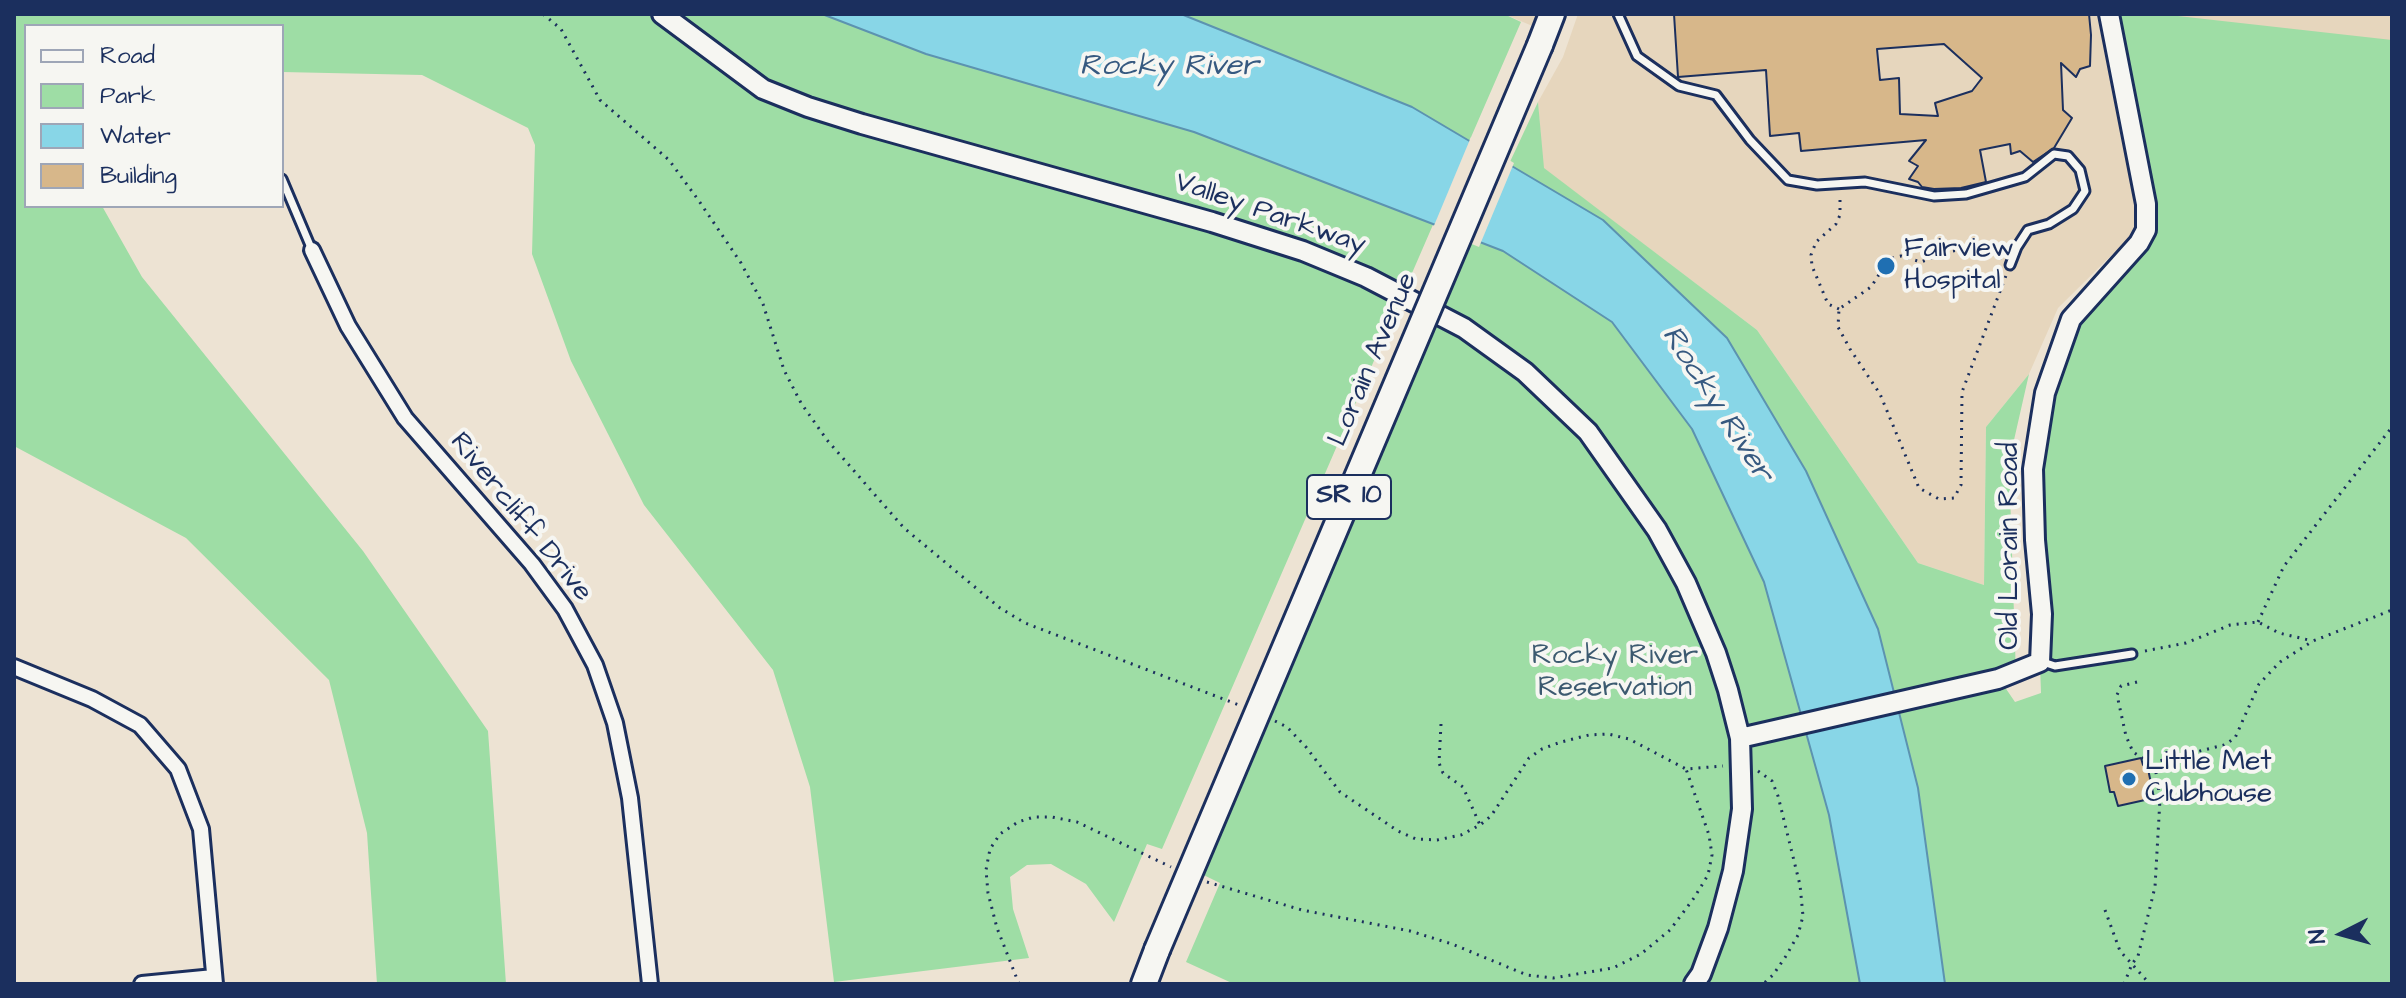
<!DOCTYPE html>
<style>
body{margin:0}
#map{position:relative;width:2406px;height:998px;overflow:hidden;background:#ede3d3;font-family:"Architects Daughter",sans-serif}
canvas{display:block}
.frame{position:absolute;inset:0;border:16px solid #1b2f5e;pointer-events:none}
.legend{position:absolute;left:24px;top:24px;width:260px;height:184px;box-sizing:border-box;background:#f6f6f2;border:2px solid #9ea6b7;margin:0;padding:10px 14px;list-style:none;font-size:24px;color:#1b2f5e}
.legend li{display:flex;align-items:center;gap:16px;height:40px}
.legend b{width:40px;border:2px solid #9ea6b7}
.north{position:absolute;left:2302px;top:894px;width:80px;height:80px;-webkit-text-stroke:6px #f6f6f2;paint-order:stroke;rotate:264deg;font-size:22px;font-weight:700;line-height:32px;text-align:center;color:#1b2f5e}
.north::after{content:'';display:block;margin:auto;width:28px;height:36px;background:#1b2f5e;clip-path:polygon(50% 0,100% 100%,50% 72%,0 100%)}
</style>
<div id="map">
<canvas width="2406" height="998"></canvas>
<div class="frame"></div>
<ul class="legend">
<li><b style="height:10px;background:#f6f6f2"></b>Road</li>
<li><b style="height:22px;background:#9edda5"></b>Park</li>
<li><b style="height:22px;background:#88d6e7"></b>Water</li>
<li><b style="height:22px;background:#d7b78a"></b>Building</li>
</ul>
<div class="north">N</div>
</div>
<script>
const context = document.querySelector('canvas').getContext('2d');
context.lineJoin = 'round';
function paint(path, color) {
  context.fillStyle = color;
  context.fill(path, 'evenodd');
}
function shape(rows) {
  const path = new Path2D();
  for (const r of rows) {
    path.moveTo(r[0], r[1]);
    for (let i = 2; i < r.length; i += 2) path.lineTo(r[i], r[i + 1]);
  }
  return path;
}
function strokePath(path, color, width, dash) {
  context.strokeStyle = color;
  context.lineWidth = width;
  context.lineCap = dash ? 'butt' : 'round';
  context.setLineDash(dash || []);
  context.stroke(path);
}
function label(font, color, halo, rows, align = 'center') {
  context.font = font + ' "Architects Daughter",sans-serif';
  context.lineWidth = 8;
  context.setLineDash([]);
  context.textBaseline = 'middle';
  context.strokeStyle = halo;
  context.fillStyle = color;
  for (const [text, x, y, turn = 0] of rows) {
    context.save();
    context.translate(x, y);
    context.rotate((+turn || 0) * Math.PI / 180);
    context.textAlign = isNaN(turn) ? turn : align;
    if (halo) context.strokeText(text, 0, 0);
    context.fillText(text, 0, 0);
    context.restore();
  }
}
paint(shape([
 [1504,14,1548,14,1542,30],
 [1578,14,2098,14,2143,224,2058,308,2029,374,1986,427,1984,585,1918,563,1757,330,1543,168,1538,102,1563,57],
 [2160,14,2392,14,2392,62,2166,48]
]), '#e6d6bd');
paint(shape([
 [14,14,1504,14,1521,22,1162,849,1147,844,1114,922,1086,884,1051,864,1027,865,1010,877,1013,909,1029,958,834,982,810,787,773,670,644,505,571,361,532,254,535,145,528,128,422,75,282,72,282,26,26,26,26,206,102,206,142,277,363,551,488,731,506,984,377,984,367,833,329,680,186,538,14,446],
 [2103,14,2160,14,2392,40,2392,984,1234,984,1186,962,1220,883,1181,864,1538,102,1544,168,1757,330,1918,563,1984,585,1986,427,2029,374,2009,462,2016,676,2000,680,2015,702,2041,693,2033,464,2067,315,2151,239,2157,222]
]), '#9edda5');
const water = shape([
 [822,14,1181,14,1412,107,1603,220,1727,338,1806,471,1878,629,1918,788,1945,984,1860,984,1829,815,1764,582,1692,429,1612,322,1503,251,1194,132,926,54,822,14]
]);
paint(water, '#88d6e7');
strokePath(water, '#5c93b0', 2);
paint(shape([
 [1471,137,1514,163,1479,247,1433,228]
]), '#ede3d3');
const building = shape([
 [1674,14,2089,14,2091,35,2090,66,2080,69,2076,77,2061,63,2063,110,2072,118,2054,148,2033,162,2020,151,2011,154,2010,144,1980,150,1986,182,1961,188,1934,189,1922,187,1918,182,1909,179,1918,166,1909,161,1926,140,1801,151,1799,133,1770,136,1766,70,1678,77,1674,14],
 [1944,44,1982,78,1972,91,1935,103,1938,116,1900,114,1899,78,1880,80,1877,49,1944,44],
 [2141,758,2143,765,2147,764,2154,798,2118,806,2114,792,2110,792,2105,766,2141,758]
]);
paint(building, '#d7b78a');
strokePath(building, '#1b2f5e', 2);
const service = shape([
 [1618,14,1637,56,1679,86,1716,95,1750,140,1788,180,1817,185,1865,182,1934,196,1966,194,2025,177,2054,154,2068,156,2080,170,2085,191,2073,209,2049,224,2028,230,2017,247,2010,265],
 [282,179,312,250],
 [2043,662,2055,666,2132,654]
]);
const minor = shape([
 [312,250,348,326,405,418,532,564,565,609,595,665,615,723,630,798,650,984],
 [14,667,92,699,140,725,178,769,201,829,215,984],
 [142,984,214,977]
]);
const tertiary = shape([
 [662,14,763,89,808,107,862,124,1212,222,1303,251,1366,277,1464,328,1525,372,1588,432,1657,530,1686,583,1716,653,1728,690,1740,738,1742,809,1733,871,1718,928,1701,974,1694,984],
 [1740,738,1998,679,2040,662,2042,614,2035,540,2033,469,2045,393,2071,319,2139,243,2146,230,2146,204,2109,14]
]);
const primary = shape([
 [1540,45,1552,14],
 [1144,984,1157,950]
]);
strokePath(service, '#1b2f5e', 13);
strokePath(minor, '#1b2f5e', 20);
strokePath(tertiary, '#1b2f5e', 24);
strokePath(primary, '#1b2f5e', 30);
strokePath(shape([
 [543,14,561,29,600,100,669,160,699,201,741,263,763,304,784,370,801,403,827,440,904,528,1000,608,1025,623,1239,705],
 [1979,247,1995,253,2010,265,1962,392,1961,485,1954,498,1939,499,1919,488,1880,394,1850,349,1838,327,1839,309,1871,287,1889,259,1901,256,1921,262,1946,252,1979,247],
 [1839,309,1828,304,1812,266,1811,255,1816,242,1836,224,1840,215,1840,194],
 [2258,622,2284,566,2392,427],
 [2145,651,2186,643,2230,625,2258,622,2279,633,2313,641],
 [2137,682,2121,686,2117,695,2126,736,2133,752,2155,766],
 [1275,721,1287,727,1306,747,1340,792,1398,831,1416,839,1437,840,1461,835,1480,825,1491,816,1529,758,1542,749,1561,742,1589,735,1608,734,1629,739,1686,769,1723,766],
 [1441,724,1439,763,1443,773,1463,787,1480,825],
 [1758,771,1772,781,1778,796,1800,885,1803,916,1798,935,1786,956,1773,975,1763,984],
 [1207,882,1302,910,1410,931,1452,944,1527,975,1553,978,1613,968,1641,954,1670,930,1694,898,1708,875,1712,855,1709,835,1686,769],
 [2105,910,2120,951,2150,984],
 [1019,984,997,928,988,893,986,870,990,849,1000,834,1018,822,1034,817,1052,817,1077,822,1171,867],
 [2124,984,2132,964,2138,956,2155,887,2160,799,2155,766,2159,761,2224,745,2235,738,2259,684,2280,662,2313,641,2392,610]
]), '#1b2f5e', 3, [2, 6]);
strokePath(service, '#f6f6f2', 7);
strokePath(minor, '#f6f6f2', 14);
strokePath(tertiary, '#f6f6f2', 18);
strokePath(primary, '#f6f6f2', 24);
const primaryBridge = shape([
 [1157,950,1540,45]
]);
strokePath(primaryBridge, '#1b2f5e', 30, []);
strokePath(primaryBridge, '#f6f6f2', 24);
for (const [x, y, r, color] of [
 [1886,266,10,"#1f6fb2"],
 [2129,779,8,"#1f6fb2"]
]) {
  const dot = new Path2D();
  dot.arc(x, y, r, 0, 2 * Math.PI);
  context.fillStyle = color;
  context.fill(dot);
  strokePath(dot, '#f6f6f2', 3);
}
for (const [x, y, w] of [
 [1349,497,84]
]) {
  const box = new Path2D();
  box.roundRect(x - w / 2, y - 22, w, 44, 6);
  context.fillStyle = '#f6f6f2';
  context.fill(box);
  strokePath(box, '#1b2f5e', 2);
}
label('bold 26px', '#1b2f5e', null, [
 ["SR 10",1349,497]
]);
label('28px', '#1b2f5e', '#f6f6f2', [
 ["Valley Parkway",1270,215,19],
 ["Lorain Avenue",1374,360,-67],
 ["Rivercliff Drive",520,518,51],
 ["Old Lorain Road",2011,546,-90]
]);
label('28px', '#1b2f5e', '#f6f6f2', [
 ["Fairview",1904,250],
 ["Hospital",1904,282],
 ["Little Met",2145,763],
 ["Clubhouse",2145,795]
], 'left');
label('28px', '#3c5a70', '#f6f6f2', [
 ["Rocky River",1615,657],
 ["Reservation",1615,689]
]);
label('italic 30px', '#365980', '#f6f6f2', [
 ["Rocky River",1169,68],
 ["Rocky River",1716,405,57]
]);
</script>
